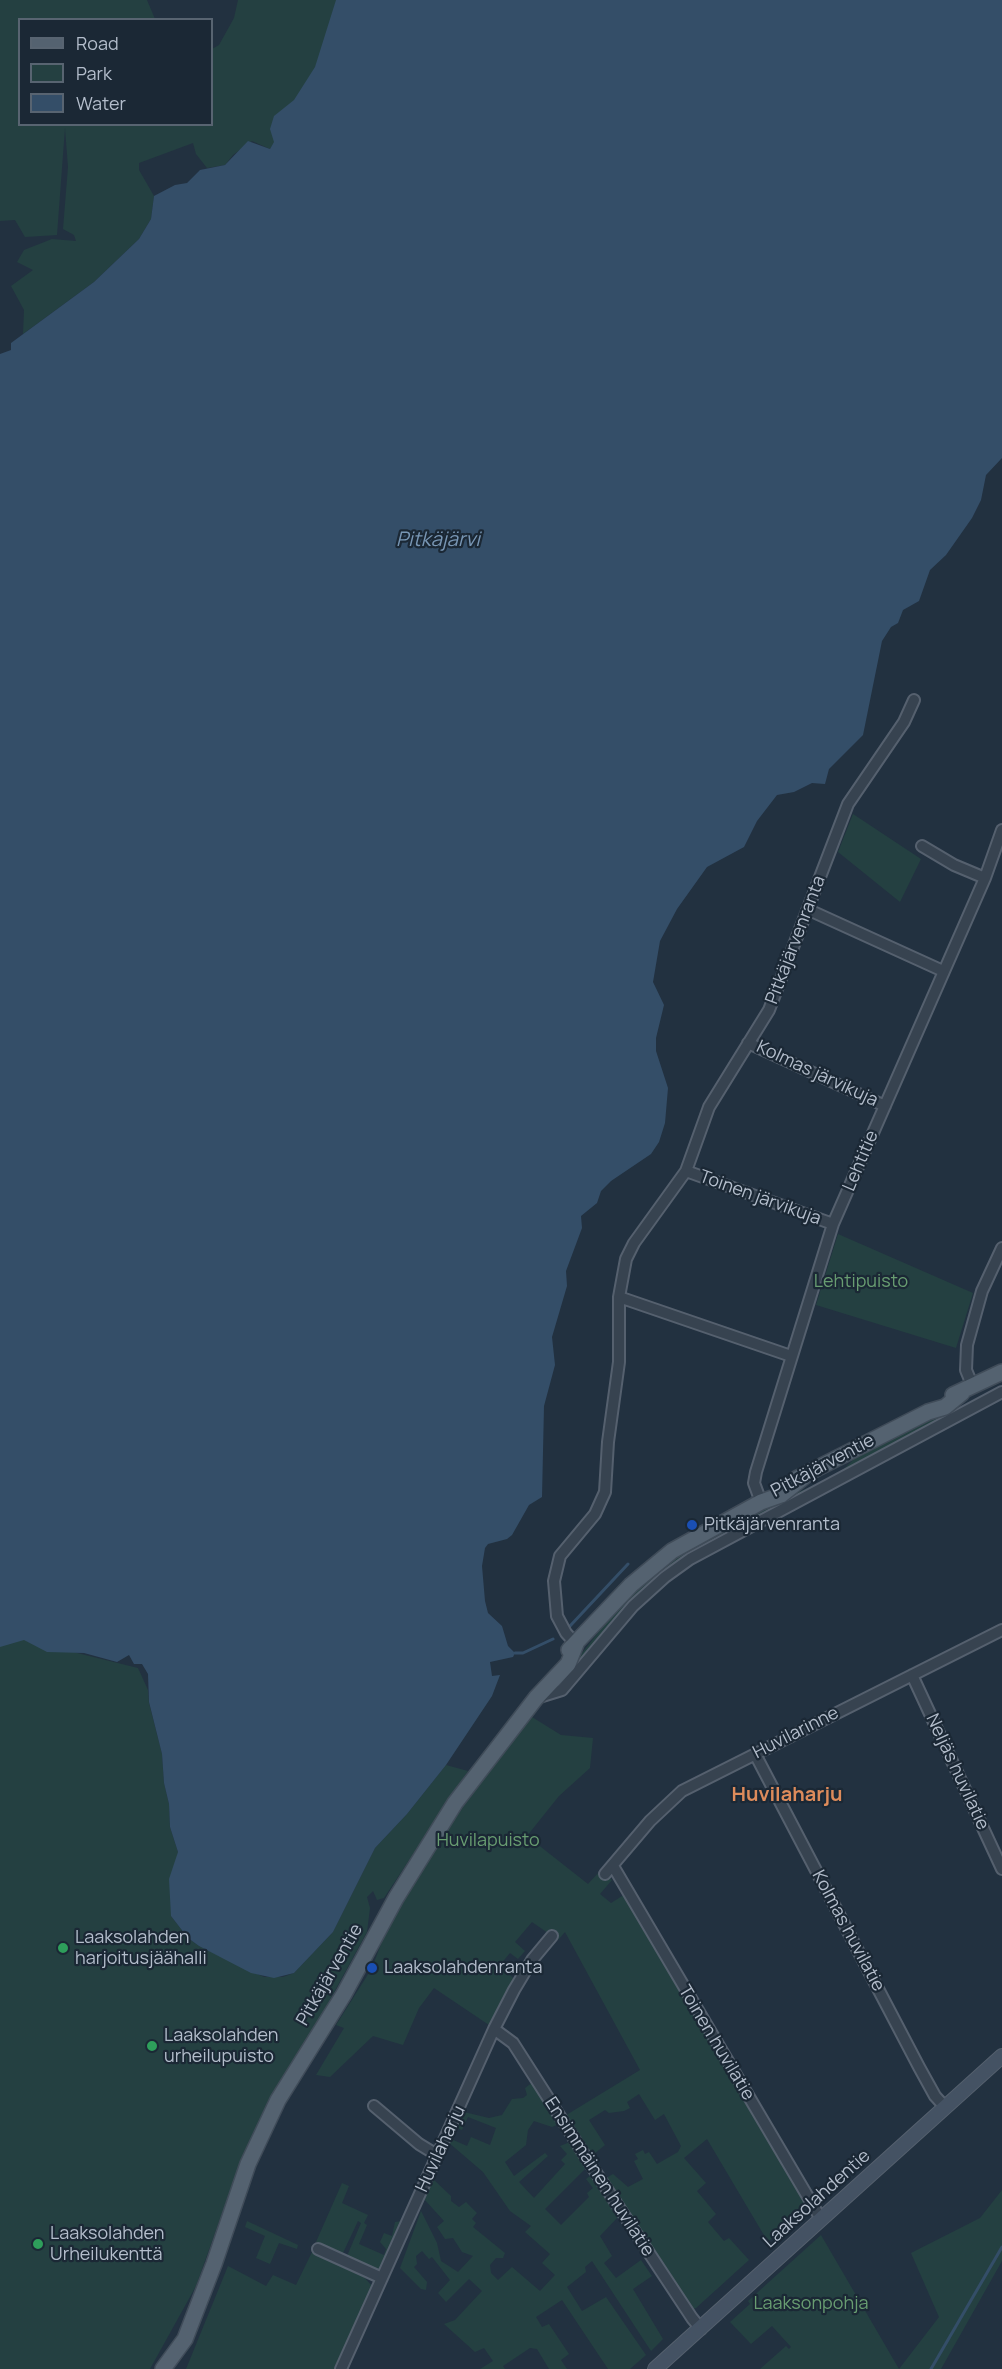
<!DOCTYPE html>
<meta charset="utf-8">
<style>
body{margin:0}
#map{position:relative;width:1002px;height:2369px;overflow:hidden;background:#223140;font-family:Manrope,sans-serif}
canvas{display:block}
.legend{position:absolute;left:18px;top:18px;width:195px;height:108px;box-sizing:border-box;background:#1b2835;border:2px solid #586471;margin:0;padding:8px 10px;list-style:none;font-size:18px;color:#b3bdcb}
.legend li{display:flex;align-items:center;gap:12px;height:30px}
.legend b{width:30px;border:2px solid #586471}
</style>
<div id="map">
<canvas width="1002" height="2369"></canvas>
<ul class="legend">
<li><b style="height:8px;background:#546270"></b>Road</li>
<li><b style="height:16px;background:#244041"></b>Park</li>
<li><b style="height:16px;background:#344e68"></b>Water</li>
</ul>
</div>
<script>
const context = document.querySelector('canvas').getContext('2d');
context.lineJoin = 'round';
function paint(path, color) {
  context.fillStyle = color;
  context.fill(path, 'evenodd');
}
function shape(rows) {
  const path = new Path2D();
  for (const r of rows) {
    path.moveTo(r[0], r[1]);
    for (let i = 2; i < r.length; i += 2) path.lineTo(r[i], r[i + 1]);
  }
  return path;
}
function strokePath(path, color, width, dash) {
  context.strokeStyle = color;
  context.lineWidth = width;
  context.lineCap = dash ? 'butt' : 'round';
  context.setLineDash(dash || []);
  context.stroke(path);
}
function label(font, color, halo, rows, align = 'center') {
  context.font = font + ' Manrope,sans-serif';
  context.lineWidth = 4.5;
  context.setLineDash([]);
  context.textBaseline = 'middle';
  context.strokeStyle = halo;
  context.fillStyle = color;
  for (const [text, x, y, turn = 0] of rows) {
    context.save();
    context.translate(x, y);
    context.rotate((+turn || 0) * Math.PI / 180);
    context.textAlign = isNaN(turn) ? turn : align;
    if (halo) context.strokeText(text, 0, 0);
    context.fillText(text, 0, 0);
    context.restore();
  }
}
paint(shape([
 [0,0,147,0,155,19,20,20,20,124,212,124,212,49,219,45,234,18,238,0,370,0,270,149,252,141,233,155,225,165,207,168,196,154,193,143,139,163,139,170,154,196,151,219,139,239,94,282,23,334,24,310,11,286,33,270,17,262,24,250,52,239,76,241,74,235,63,229,68,167,65,128,57,235,25,237,15,220,0,221],
 [853,814,921,859,900,902,838,852],
 [838,1234,973,1293,956,1348,816,1305],
 [955,1406,959,1408,956,1412,795,1500,792,1495,839,1474,856,1457],
 [786,1496,791,1503,684,1560,578,1666,574,1663,617,1609,673,1558],
 [0,1620,77,1653,138,1668,148,1690,149,1703,162,1754,164,1783,169,1804,170,1827,178,1852,171,1916,188,1938,199,1946,264,1977,283,1977,294,1973,333,1932,375,1848,407,1814,446,1765,468,1771,384,1898,377,1900,373,1891,367,1897,370,1908,367,1932,239,2166,196,2286,150,2369,0,2369],
 [532,1717,561,1735,593,1738,590,1768,559,1796,527,1836,588,1884,600,1871,605,1874,612,1880,600,1894,611,1903,630,1891,805,2202,768,2242,707,2139,684,2158,706,2183,697,2191,716,2214,708,2222,724,2241,729,2238,749,2260,696,2308,693,2309,606,2178,613,2174,628,2187,643,2179,634,2161,638,2159,635,2154,643,2150,645,2154,649,2152,657,2164,678,2152,681,2146,664,2114,655,2120,639,2094,627,2102,630,2108,624,2111,609,2113,605,2110,589,2120,605,2145,589,2158,563,2117,640,2070,565,1932,558,1940,532,1922,515,1942,525,1951,518,1959,510,1953,500,1965,514,1979,489,2025,434,1988,419,2008,403,2045,373,2036,330,2077,316,2075,344,2028,336,2025,372,1968,384,1936,402,1904,451,1824,508,1744],
 [533,2082,559,2124,552,2127,534,2121,528,2130,526,2145,505,2162,514,2176,545,2153,548,2156,519,2182,534,2198,565,2164,561,2160,567,2154,560,2146,570,2142,586,2168,545,2209,561,2225,589,2197,587,2193,593,2188,586,2179,590,2176,618,2217,600,2236,612,2256,604,2263,616,2278,641,2260,652,2276,633,2289,663,2339,651,2351,592,2261,585,2267,586,2272,567,2287,582,2311,606,2297,646,2355,630,2369,608,2369,562,2300,536,2317,542,2327,549,2324,569,2354,561,2360,567,2369,549,2369,537,2349,530,2348,503,2366,505,2369,480,2369,493,2361,484,2348,475,2352,444,2324,455,2320,482,2291,469,2279,446,2302,438,2293,450,2280,432,2257,429,2259,422,2251,416,2256,417,2264,414,2267,427,2282,426,2290,421,2289,400,2268,421,2211,437,2243,441,2261,458,2272,473,2256,462,2252,453,2238,445,2239,437,2227,444,2221,424,2199,433,2179,451,2196,451,2201,459,2207,466,2202,477,2213,472,2219,476,2223,473,2227,505,2253,503,2258,496,2258,490,2265,491,2273,498,2280,512,2267,540,2291,555,2275,542,2263,550,2254,525,2232,531,2226,510,2211,483,2172,448,2142,451,2139,467,2146,471,2137,490,2145,496,2128,468,2117,462,2130,456,2128,464,2112,489,2118,502,2115,512,2099,523,2098,527,2095,525,2088],
 [342,2183,349,2186,342,2203,368,2215,364,2223,367,2225,359,2244,384,2255,386,2249,380,2242,384,2233,392,2236,395,2222,403,2221,382,2268,378,2271,347,2256,361,2223,358,2221,342,2255,316,2242],
 [1002,2190,1002,2261,941,2369,760,2369,786,2346,789,2349,791,2347,772,2326,751,2344,730,2322,750,2304,748,2301,821,2235,899,2369,939,2317,911,2253,980,2218],
 [247,2221,298,2245,297,2249,279,2243,270,2264,256,2258,265,2236,245,2227],
 [312,2252,363,2276,372,2286,334,2369,186,2369,228,2266,266,2286,273,2275,296,2285]
]), '#244041');
paint(shape([
 [336,0,1002,0,1002,458,986,475,981,500,972,518,946,555,930,570,919,601,903,610,898,623,891,627,882,641,863,735,829,769,825,784,812,783,794,792,777,795,757,821,744,847,707,867,677,909,660,941,653,982,664,1005,656,1038,656,1051,668,1088,665,1123,659,1142,651,1154,611,1181,601,1191,597,1203,581,1216,582,1228,566,1271,567,1286,552,1337,555,1365,544,1406,542,1497,529,1505,512,1535,507,1539,488,1544,485,1548,482,1566,485,1601,488,1613,502,1626,508,1646,515,1653,513,1657,490,1662,492,1676,500,1675,492,1696,446,1765,407,1814,375,1848,333,1932,294,1973,274,1978,251,1973,199,1946,188,1938,171,1916,169,1879,178,1852,170,1827,169,1804,164,1783,162,1754,149,1702,148,1674,142,1664,134,1664,129,1655,117,1662,84,1653,47,1652,24,1640,0,1647,0,354,11,350,11,343,94,282,139,239,151,219,154,196,175,185,187,183,200,170,225,165,248,141,270,149,274,142,270,129,274,116,294,100,315,67]
]), '#344e68');
strokePath(shape([
 [570,1626,628,1564],
 [515,1653,523,1653,553,1639],
 [931,2369,1002,2247]
]), '#344e68', 3);
const street = shape([
 [922,846,954,865,985,878],
 [809,910,943,971],
 [748,1043,885,1106],
 [686,1171,833,1224],
 [619,1297,791,1356],
 [973,1387,966,1370,967,1345,982,1291,1002,1248],
 [761,1502,754,1483,756,1472,833,1224,985,878,1002,830],
 [576,1644,566,1633,557,1616,554,1581,560,1556,595,1514,605,1492,608,1442,619,1362,619,1297,626,1259,634,1243,686,1171,709,1107,769,1010,848,804,904,722,914,700],
 [912,1675,1002,1869],
 [536,1698,562,1690,633,1606,665,1577,690,1559,1002,1392],
 [755,1754,919,2067,935,2096,945,2107],
 [613,1866,821,2219],
 [605,1874,650,1821,682,1791,1002,1630],
 [494,2029,513,2043,589,2162,692,2318,701,2329],
 [374,2106,419,2144,437,2155],
 [318,2249,382,2278],
 [341,2369,494,2029,514,1990,532,1960,552,1936]
]);
const secondary = shape([
 [655,2369,1002,2056]
]);
const primary = shape([
 [953,1395,1002,1372],
 [796,1479,928,1412,945,1407,962,1393],
 [569,1650,631,1585,672,1551,761,1502,781,1495,805,1476],
 [163,2369,185,2339,214,2264,248,2164,278,2100,344,1994,396,1898,455,1803,536,1698,568,1664,576,1644]
]);
strokePath(street, '#55606e', 14);
strokePath(secondary, '#55606e', 16);
strokePath(primary, '#404c59', 18);
strokePath(street, '#374350', 10);
strokePath(secondary, '#445263', 14);
strokePath(primary, '#546270', 15);
for (const [x, y, r, color] of [
 [692,1525,6,"#1a4fb4"],
 [63,1948,6,"#2e9e5b"],
 [372,1968,6,"#1a4fb4"],
 [152,2046,6,"#2e9e5b"],
 [38,2244,6,"#2e9e5b"]
]) {
  const dot = new Path2D();
  dot.arc(x, y, r, 0, 2 * Math.PI);
  context.fillStyle = color;
  context.fill(dot);
  strokePath(dot, '#1b2835', 2);
}
label('18px', '#b3bdcb', '#1b2835', [
 ["Pitkäjärvenranta",796,940,-69],
 ["Kolmas järvikuja",817,1074,25],
 ["Lehtitie",861,1161,-67],
 ["Toinen järvikuja",760,1198,20],
 ["Pitkäjärventie",823,1466,-28],
 ["Huvilarinne",796,1733,-27],
 ["Neljäs huvilatie",957,1772,65],
 ["Kolmas huvilatie",848,1931,62],
 ["Pitkäjärventie",330,1975,-60],
 ["Toinen huvilatie",716,2043,59],
 ["Huvilaharju",441,2149,-65],
 ["Ensimmäinen huvilatie",599,2177,57],
 ["Laaksolahdentie",817,2199,-42]
]);
label('18px', '#689d71', '#1b2835', [
 ["Lehtipuisto",861,1282],
 ["Huvilapuisto",488,1841],
 ["Laaksonpohja",811,2304]
]);
label('18px', '#b3bdcb', '#1b2835', [
 ["Pitkäjärvenranta",704,1525],
 ["Laaksolahden",75,1938],
 ["harjoitusjäähalli",75,1959],
 ["Laaksolahdenranta",384,1968],
 ["Laaksolahden",164,2036],
 ["urheilupuisto",164,2057],
 ["Laaksolahden",50,2234],
 ["Urheilukenttä",50,2255]
], 'left');
label('italic 20px', '#7896b4', '#1b2835', [
 ["Pitkäjärvi",438,540]
]);
label('bold 20px', '#dd8b5b', '#1b2835', [
 ["Huvilaharju",787,1795]
]);
</script>
